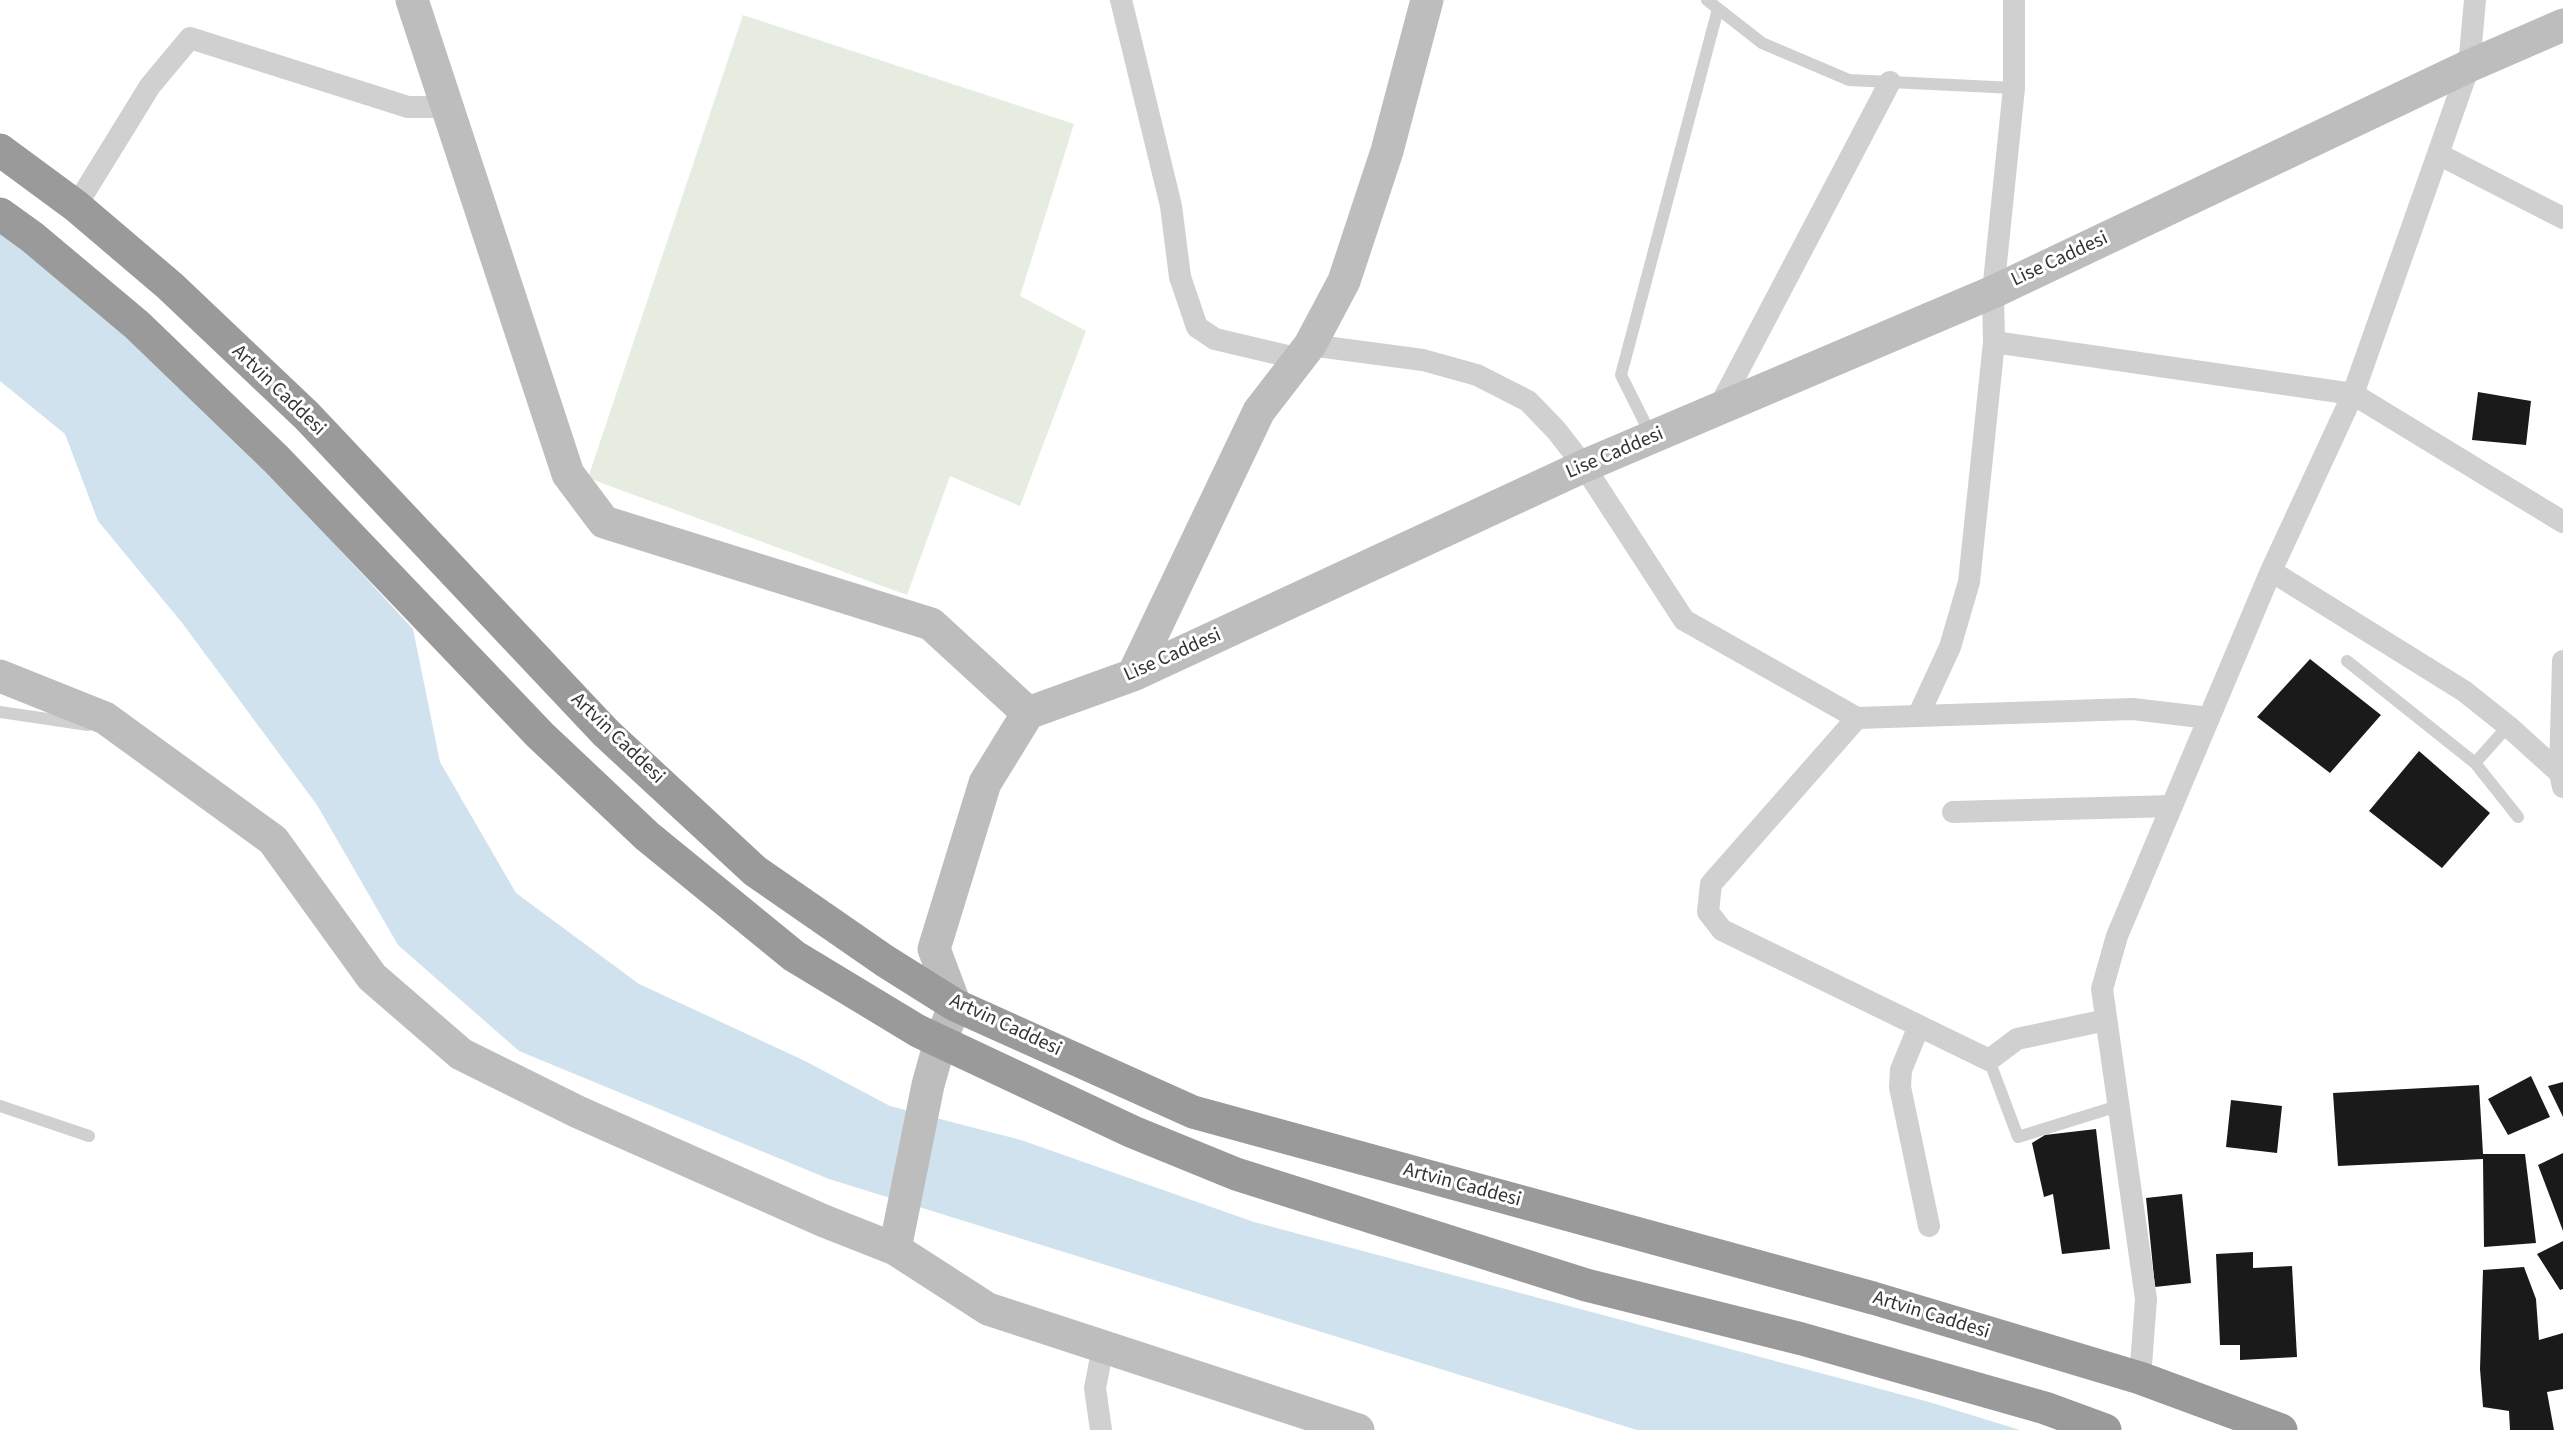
<!DOCTYPE html>
<style>
body{margin:0}
canvas{display:block;background:#fff}
</style>
<canvas width="2563" height="1430"></canvas>
<script>
const context = document.querySelector('canvas').getContext('2d');
context.lineJoin = 'round';
function paint(path, color) {
  context.fillStyle = color;
  context.fill(path, 'evenodd');
}
function shape(rows) {
  const path = new Path2D();
  for (const r of rows) {
    path.moveTo(r[0], r[1]);
    for (let i = 2; i < r.length; i += 2) path.lineTo(r[i], r[i + 1]);
  }
  return path;
}
function strokePath(path, color, width, dash) {
  context.strokeStyle = color;
  context.lineWidth = width;
  context.lineCap = dash ? 'butt' : 'round';
  context.setLineDash(dash || []);
  context.stroke(path);
}
function label(font, color, halo, rows, align = 'center') {
  context.font = font + ' "Source Sans 3",sans-serif';
  context.lineWidth = 6;
  context.setLineDash([]);
  context.textBaseline = 'middle';
  context.strokeStyle = halo;
  context.fillStyle = color;
  for (const [text, x, y, turn = 0] of rows) {
    context.save();
    context.translate(x, y);
    context.rotate((+turn || 0) * Math.PI / 180);
    context.textAlign = isNaN(turn) ? turn : align;
    if (halo) context.strokeText(text, 0, 0);
    context.fillText(text, 0, 0);
    context.restore();
  }
}
paint(shape([
 [743,15,1074,124,1020,296,1086,331,1020,506,950,476,907,595,588,478]
]), '#e6ecdf');
paint(shape([
 [0,218,220,420,413,629,440,762,516,893,639,984,803,1060,890,1106,1021,1140,1254,1222,1929,1402,2020,1430,1637,1430,829,1179,519,1051,398,945,317,805,183,624,98,521,65,434,0,381]
]), '#cfe2ee');
paint(shape([
 [2478,392,2531,401,2526,445,2472,440],
 [2310,659,2381,715,2330,773,2257,717],
 [2419,751,2490,813,2442,868,2369,811],
 [2531,1076,2550,1117,2508,1135,2488,1099],
 [2563,1082,2563,1117,2548,1086],
 [2479,1085,2483,1154,2525,1154,2536,1243,2484,1247,2483,1159,2338,1166,2333,1093],
 [2231,1100,2282,1106,2277,1153,2226,1147],
 [2096,1129,2110,1249,2062,1254,2053,1194,2044,1197,2032,1143,2045,1135],
 [2563,1153,2563,1231,2538,1165],
 [2182,1194,2191,1283,2155,1287,2146,1198],
 [2563,1241,2563,1289,2560,1290,2537,1254],
 [2253,1252,2253,1268,2292,1266,2297,1357,2240,1360,2240,1345,2220,1345,2216,1254],
 [2524,1267,2536,1299,2539,1340,2563,1333,2563,1389,2547,1392,2554,1430,2510,1430,2509,1411,2483,1407,2480,1369,2483,1270]
]), '#1a1a1a');
strokePath(shape([
 [1707,0,1762,43,1849,80,2014,88],
 [1652,437,1621,375,1718,9],
 [2347,661,2475,763,2518,817],
 [0,712,88,725],
 [2475,763,2508,726],
 [1989,1060,2018,1137,2118,1106],
 [0,1106,89,1136]
]), '#d0d0d0', 12);
strokePath(shape([
 [1121,0,1171,206,1180,277,1197,327,1215,339,1300,359],
 [2475,0,2469,66,2438,154,2353,394,2271,571,2464,691,2508,726,2560,773,2563,787],
 [2438,154,2563,218],
 [76,206,150,86,190,38,408,107,445,107],
 [1994,342,2353,394,2563,522],
 [1310,345,1423,360,1477,375,1528,401,1556,430,1584,466,1684,620,1857,718,2133,709,2209,718],
 [1717,411,1890,82],
 [1919,714,1950,647,1969,582,1994,342,1993,292,2014,88,2014,0],
 [1857,718,1711,884,1708,912,1722,930,1989,1060,2017,1039,2106,1020],
 [2560,773,2563,661],
 [1953,812,2172,806],
 [1919,1026,1901,1070,1900,1087,1929,1226],
 [2140,1378,2146,1299,2102,989,2117,936,2271,571],
 [1101,1430,1095,1388,1103,1347]
]), '#d0d0d0', 22);
strokePath(shape([
 [412,0,568,474,604,522,931,624,1028,713],
 [1133,675,1259,411,1310,345,1344,281,1387,151,1427,0],
 [0,676,105,718,273,840,372,977,461,1054,578,1112,824,1221,895,1249],
 [1358,1430,988,1309,895,1249,928,1085,940,1042,955,1005,934,949,985,783,1028,713,1133,675,1584,466,1993,292,2469,66,2563,25]
]), '#bdbdbd', 33);
strokePath(shape([
 [0,150,76,206,170,286,307,416,606,733,755,871,885,961,955,1005,1193,1112,1873,1298,2140,1378,2281,1430],
 [0,214,32,237,137,325,277,460,540,735,647,836,794,956,918,1031,1133,1132,1236,1174,1586,1285,1802,1339,2045,1408,2105,1430]
]), '#9a9a9a', 33);
label('20px', '#333', '#fff', [
 ["Lise Caddesi",2060,260,-25],
 ["Artvin Caddesi",278,391,44],
 ["Lise Caddesi",1615,454,-23],
 ["Lise Caddesi",1173,656,-24],
 ["Artvin Caddesi",617,739,44],
 ["Artvin Caddesi",1005,1026,25],
 ["Artvin Caddesi",1462,1186,15],
 ["Artvin Caddesi",1931,1316,17]
]);
</script>
